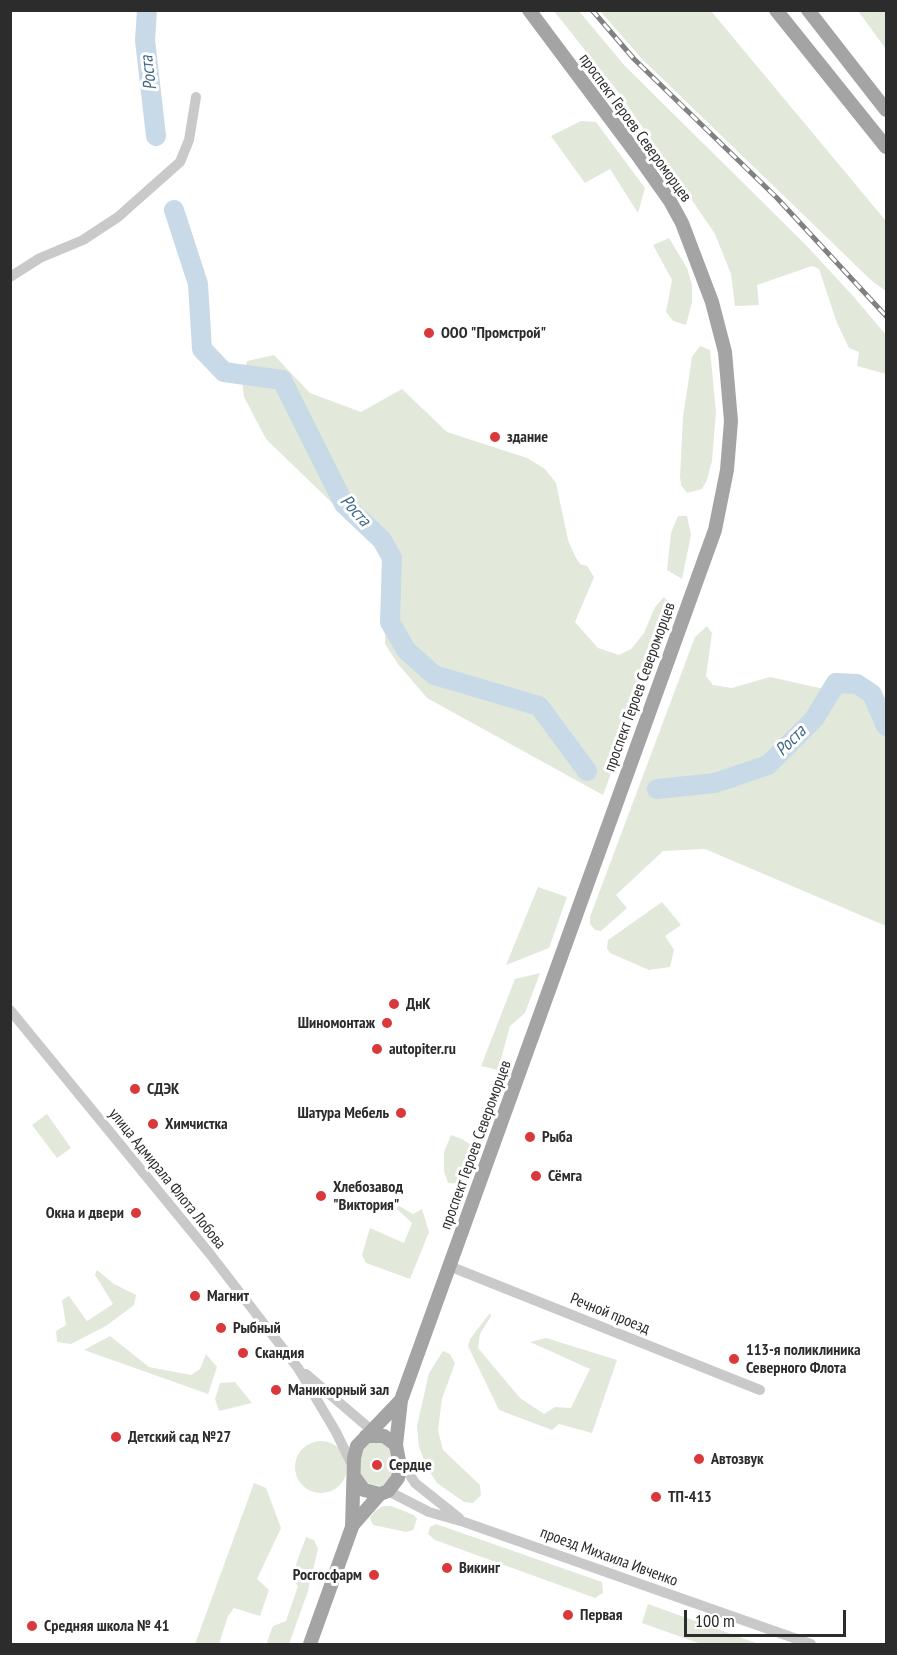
<!DOCTYPE html>
<meta charset="utf-8">
<style>
body{margin:0}
#map{position:relative;width:897px;height:1655px;overflow:hidden;background:#fff;font-family:"PT Sans Narrow",sans-serif}
canvas{display:block}
.frame{position:absolute;inset:0;border:12px solid #2c2c2c;pointer-events:none}
.scale{position:absolute;left:684px;top:1610px;width:162px;height:27px;box-sizing:border-box;border:3px solid #2c2c2c;border-top:0;padding-left:8px;font-size:18px;line-height:21px;white-space:nowrap;color:#2c2c2c;-webkit-text-stroke:4px #fff;paint-order:stroke}
</style>
<div id="map">
<canvas width="897" height="1655"></canvas>
<div class="frame"></div>
<div class="scale">100 m</div>
</div>
<script>
const context = document.querySelector('canvas').getContext('2d');
context.lineJoin = 'round';
function paint(path, color) {
  context.fillStyle = color;
  context.fill(path, 'evenodd');
}
function shape(rows) {
  const path = new Path2D();
  for (const r of rows) {
    if (r.length === 3) {
      path.moveTo(r[0] + r[2], r[1]);
      path.arc(r[0], r[1], r[2], 0, 2 * Math.PI);
      continue;
    }
    path.moveTo(r[0], r[1]);
    for (let i = 2; i < r.length; i += 2) path.lineTo(r[i], r[i + 1]);
  }
  return path;
}
function strokePath(path, color, width, dash) {
  context.strokeStyle = color;
  context.lineWidth = width;
  context.lineCap = dash ? 'butt' : 'round';
  context.setLineDash(dash || []);
  context.stroke(path);
}
function label(font, color, halo, rows, align = 'center') {
  context.font = font + ' "PT Sans Narrow",sans-serif';
  context.lineWidth = 6;
  context.setLineDash([]);
  context.textBaseline = 'middle';
  context.strokeStyle = halo;
  context.fillStyle = color;
  for (const [text, x, y, turn = 0] of rows) {
    context.save();
    context.translate(x, y);
    context.rotate((+turn || 0) * Math.PI / 180);
    context.textAlign = isNaN(turn) ? turn : align;
    if (halo) context.strokeText(text, 0, 0);
    context.fillText(text, 0, 0);
    context.restore();
  }
}
paint(shape([
 [554,11,579,11,624,65,806,245,853,296,886,335,886,374,857,366,859,352,849,348,837,323,819,269,812,266,757,285,759,305,735,306,731,274,715,234,619,93],
 [600,11,711,11,886,221,886,291,872,281,643,60],
 [858,11,886,11,886,49],
 [581,121,596,122,645,188,638,213,610,169,585,183,551,136],
 [669,238,687,268,692,285,692,302,686,325,673,321,666,312,672,280,653,245],
 [700,346,710,350,716,412,712,461,707,480,702,489,687,493,681,485,680,476,683,417,692,357],
 [274,355,310,393,361,412,402,389,447,432,527,458,545,469,556,483,568,540,575,556,580,564,587,566,594,577,575,622,598,648,619,655,631,649,644,633,655,607,664,597,673,608,603,795,427,698,398,664,385,644,388,557,266,439,244,397,242,380,247,361],
 [678,516,687,516,691,535,682,579,667,570,671,533],
 [707,626,712,633,706,676,713,685,732,688,770,677,824,689,851,689,886,710,886,926,705,849,663,851,616,895,627,908,601,931,595,930,590,924,590,917,695,637],
 [538,887,567,897,549,948,506,965],
 [662,902,681,925,665,936,674,950,670,967,649,970,610,953,607,948,608,940],
 [540,973,525,1013,510,1026,498,1070,481,1066,515,979],
 [47,1114,71,1148,57,1158,32,1125],
 [451,1135,462,1139,476,1148,462,1184,448,1183,444,1171,444,1152],
 [399,1206,413,1214,422,1209,429,1232,410,1279,366,1263,362,1255,370,1228,404,1243,412,1223,396,1208],
 [97,1270,114,1284,136,1295,134,1305,106,1326,71,1344,57,1342,56,1331,66,1325,62,1300,69,1296,87,1321,113,1304,95,1275],
 [490,1313,491,1316,480,1334,478,1348,520,1398,544,1414,555,1407,571,1408,590,1369,530,1342,546,1338,617,1360,592,1433,559,1424,552,1430,499,1410,468,1346,470,1339],
 [110,1336,149,1367,191,1375,200,1369,206,1354,217,1367,208,1394,84,1350],
 [443,1351,450,1354,455,1363,442,1399,438,1430,443,1450,480,1485,481,1495,473,1503,464,1502,437,1483,427,1468,419,1447,417,1426,429,1373],
 [235,1382,252,1403,219,1411,215,1399,220,1383],
 [321,1467,26],
 [368,1442,385,1443,391,1449,393,1476,388,1483,381,1486,369,1484,360,1475,360,1453],
 [254,1483,266,1488,281,1528,257,1579,269,1590,260,1616,234,1608,228,1616,219,1644,195,1644],
 [383,1506,391,1506,414,1515,417,1519,413,1530,406,1532,373,1525,370,1518,375,1511],
 [436,1524,602,1582,603,1593,595,1598,435,1540,428,1534,430,1527],
 [306,1537,314,1540,318,1549,308,1591,289,1644,269,1644,267,1642,273,1626,286,1621,298,1586,291,1578],
 [648,1604,759,1644,701,1644,642,1623]
]), '#e2e9db');
strokePath(shape([
 [147,10,145,40,156,136],
 [174,210,198,284,202,349,224,372,282,380,344,504,382,540,392,558,390,622,406,650,434,675,539,706,587,771],
 [657,789,715,783,768,765,814,719,836,683,857,684,872,694,886,726]
]), '#c8dae8', 20);
strokePath(shape([
 [10,277,40,258,83,240,118,217,180,162,189,140,196,97],
 [10,1010,210,1254,298,1368,336,1432,353,1467],
 [449,1266,760,1390],
 [306,1374,376,1434],
 [400,1460,415,1483,459,1518],
 [388,1491,429,1512,464,1522,811,1644]
]), '#c9c9c9', 10);
strokePath(shape([
 [776,10,886,147],
 [808,10,886,110],
 [366,1436,384,1436,396,1445],
 [355,1478,364,1490,380,1494,388,1491,398,1478,400,1466,396,1445,401,1400,715,530,727,470,731,421,725,352,712,302,682,223,670,201,636,153,529,10],
 [352,1526,380,1494],
 [310,1644,352,1527,354,1458,357,1446,401,1400]
]), '#a4a4a4', 14);
const rail = shape([
 [592,10,634,59,777,198,886,316]
]);
strokePath(rail, '#818181', 5);
strokePath(rail, '#fff', 3, [9]);
for (const [x, y, r, color] of [
 [429,333,6,"#d9393b"],
 [495,437,6,"#d9393b"],
 [394,1004,6,"#d9393b"],
 [387,1023,6,"#d9393b"],
 [377,1049,6,"#d9393b"],
 [135,1089,6,"#d9393b"],
 [401,1113,6,"#d9393b"],
 [153,1124,6,"#d9393b"],
 [530,1137,6,"#d9393b"],
 [536,1176,6,"#d9393b"],
 [321,1196,6,"#d9393b"],
 [136,1213,6,"#d9393b"],
 [195,1296,6,"#d9393b"],
 [221,1328,6,"#d9393b"],
 [243,1353,6,"#d9393b"],
 [734,1359,6,"#d9393b"],
 [276,1390,6,"#d9393b"],
 [116,1437,6,"#d9393b"],
 [699,1459,6,"#d9393b"],
 [377,1465,6,"#d9393b"],
 [656,1497,6,"#d9393b"],
 [447,1568,6,"#d9393b"],
 [374,1575,6,"#d9393b"],
 [568,1615,6,"#d9393b"],
 [32,1626,6,"#d9393b"]
]) {
  const dot = new Path2D();
  dot.arc(x, y, r, 0, 2 * Math.PI);
  context.fillStyle = color;
  context.fill(dot);
  strokePath(dot, '#fff', 2);
}
label('16px', '#2c2c2c', '#fff', [
 ["проспект Героев Североморцев",635,128,54],
 ["проспект Героев Североморцев",640,687,-70],
 ["проспект Героев Североморцев",476,1145,-70],
 ["улица Адмирала Флота Лобова",167,1179,51],
 ["Речной проезд",610,1314,22],
 ["проезд Михаила Ивченко",609,1557,20]
]);
label('bold 16px', '#2c2c2c', '#fff', [
 ["ООО \"Промстрой\"",441,333],
 ["здание",507,437],
 ["ДнК",406,1004],
 ["Шиномонтаж",375,1023,"right"],
 ["autopiter.ru",389,1049],
 ["СДЭК",147,1089],
 ["Шатура Мебель",389,1113,"right"],
 ["Химчистка",165,1124],
 ["Рыба",542,1137],
 ["Сёмга",548,1176],
 ["Хлебозавод",333,1187],
 ["\"Виктория\"",333,1205],
 ["Окна и двери",124,1213,"right"],
 ["Магнит",207,1296],
 ["Рыбный",233,1328],
 ["113-я поликлиника",746,1350],
 ["Северного Флота",746,1368],
 ["Скандия",255,1353],
 ["Маникюрный зал",288,1390],
 ["Детский сад №27",128,1437],
 ["Автозвук",711,1459],
 ["Сердце",389,1465],
 ["ТП-413",668,1497],
 ["Викинг",459,1568],
 ["Росгосфарм",362,1575,"right"],
 ["Первая",580,1615],
 ["Средняя школа № 41",44,1626]
], 'left');
label('italic 18px', '#406888', '#fff', [
 ["Роста",149,73,-97],
 ["Роста",355,511,48],
 ["Роста",791,741,-45]
]);
</script>
